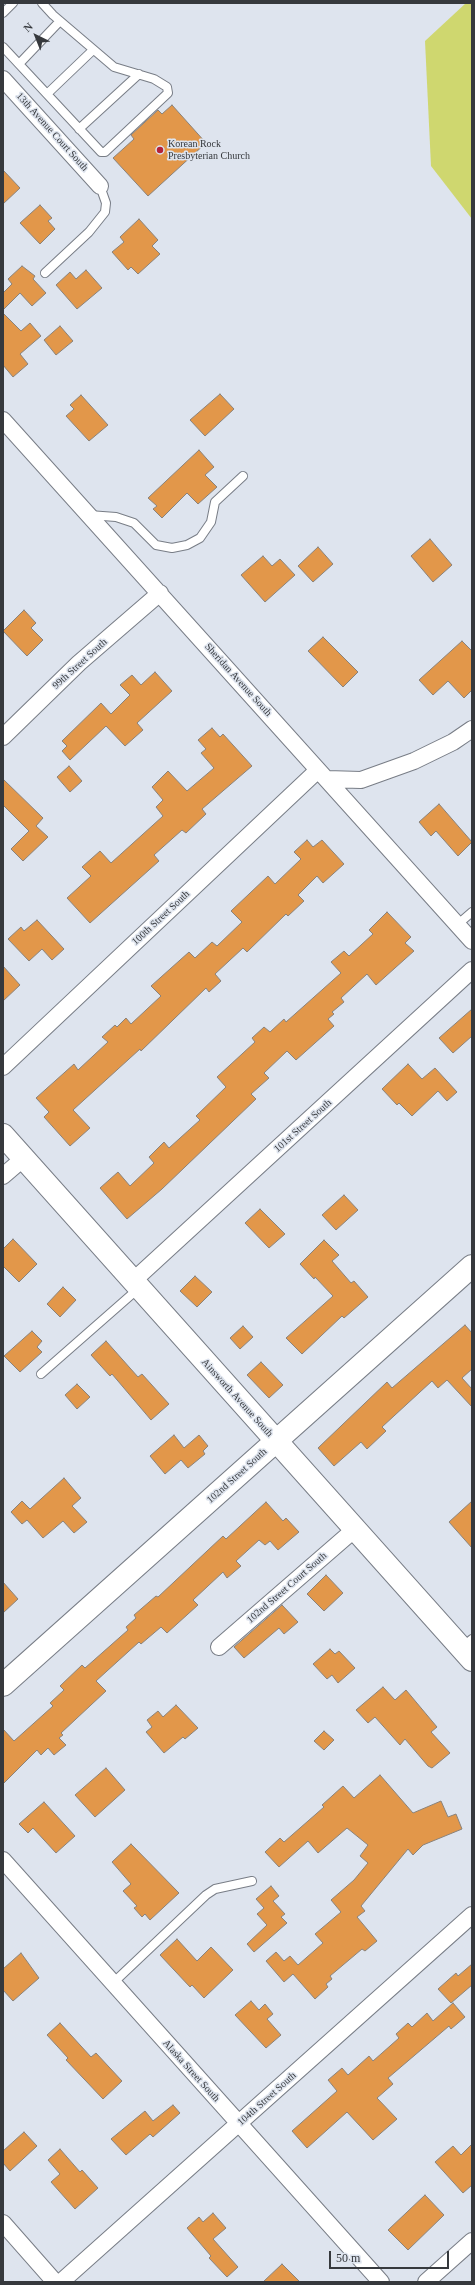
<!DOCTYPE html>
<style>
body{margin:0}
#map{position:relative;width:475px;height:2285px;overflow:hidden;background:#dee4ee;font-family:Georgia,serif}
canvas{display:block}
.frame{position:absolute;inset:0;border:4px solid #36393d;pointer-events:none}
.north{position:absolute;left:16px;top:16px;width:40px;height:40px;-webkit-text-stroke:3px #dee4ee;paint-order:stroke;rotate:317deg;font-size:11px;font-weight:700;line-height:16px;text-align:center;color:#36393d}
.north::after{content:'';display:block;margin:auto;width:14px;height:18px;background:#36393d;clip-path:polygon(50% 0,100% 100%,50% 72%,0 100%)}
.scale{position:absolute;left:329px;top:2251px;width:120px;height:18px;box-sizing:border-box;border:2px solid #36393d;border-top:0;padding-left:5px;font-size:12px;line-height:14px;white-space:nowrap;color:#36393d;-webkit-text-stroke:3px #dee4ee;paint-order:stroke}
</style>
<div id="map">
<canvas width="475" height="2285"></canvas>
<div class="frame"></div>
<div class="north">N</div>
<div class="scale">50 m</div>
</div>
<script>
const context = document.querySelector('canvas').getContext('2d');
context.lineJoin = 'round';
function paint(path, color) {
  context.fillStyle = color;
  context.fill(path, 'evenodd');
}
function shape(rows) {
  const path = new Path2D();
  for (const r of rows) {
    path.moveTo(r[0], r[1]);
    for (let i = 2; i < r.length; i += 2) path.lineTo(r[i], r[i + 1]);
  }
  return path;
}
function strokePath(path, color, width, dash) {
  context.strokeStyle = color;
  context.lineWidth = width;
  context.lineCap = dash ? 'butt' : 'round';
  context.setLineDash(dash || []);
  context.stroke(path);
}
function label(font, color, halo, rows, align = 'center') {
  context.font = font + ' Georgia,serif';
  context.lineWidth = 3;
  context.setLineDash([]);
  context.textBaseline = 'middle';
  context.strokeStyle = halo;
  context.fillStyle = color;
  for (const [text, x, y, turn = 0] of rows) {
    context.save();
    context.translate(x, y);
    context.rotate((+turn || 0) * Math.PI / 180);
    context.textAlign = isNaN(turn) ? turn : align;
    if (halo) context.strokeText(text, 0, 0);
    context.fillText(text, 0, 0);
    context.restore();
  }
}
paint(shape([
 [466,3,472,3,472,219,431,166,425,41]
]), '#cfd76f');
const building = shape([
 [172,105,206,143,148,196,113,158,134,139,131,135,158,110,162,114,172,105],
 [3,170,20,188,3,204,3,170],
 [40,205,52,218,48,221,55,229,40,244,20,223,40,205],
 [139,219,158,240,152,246,160,254,138,274,131,267,128,270,112,252,124,242,120,237,139,219],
 [22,266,35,276,33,279,46,293,32,306,20,293,3,310,3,293,12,284,8,279,22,266],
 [86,270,102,288,77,309,56,285,70,272,76,279,86,270],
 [3,313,21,331,30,323,41,336,20,354,28,364,13,377,3,365,3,313],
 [60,326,73,341,56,355,44,340,60,326],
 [220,394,234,409,205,436,190,420,220,394],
 [81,395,108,425,89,441,66,416,74,409,70,405,81,395],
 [199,450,214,467,205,475,217,487,198,504,187,493,162,518,153,509,157,506,148,498,199,450],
 [430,539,452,565,433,582,411,556,430,539],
 [318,547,333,564,313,582,298,566,318,547],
 [263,556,272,566,280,559,295,575,265,602,241,575,263,556],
 [24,610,36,623,31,628,43,640,27,656,3,631,24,610],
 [323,637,358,672,343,687,308,651,323,637],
 [462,641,472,651,472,690,464,698,448,681,433,695,419,680,462,641],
 [155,672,172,691,137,723,143,730,125,746,106,726,70,760,62,751,67,746,62,741,101,703,111,714,130,695,120,685,132,675,141,685,155,672],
 [212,728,220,737,223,734,252,766,202,809,206,814,186,833,182,830,154,855,159,861,90,923,67,898,91,876,82,867,100,851,111,863,163,816,156,807,163,800,152,787,168,771,187,791,214,768,201,753,206,749,198,740,212,728],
 [69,766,82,781,70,792,57,777,69,766],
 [3,779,43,818,36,826,48,837,23,861,11,849,29,831,3,805,3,779],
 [439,804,472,842,458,856,436,831,431,836,419,822,439,804],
 [307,840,313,847,322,840,344,864,323,883,317,876,298,895,304,901,288,916,286,914,247,952,243,948,215,974,221,981,209,992,206,988,141,1051,140,1049,73,1110,90,1128,70,1146,44,1117,49,1112,36,1098,74,1064,78,1070,108,1042,102,1037,115,1025,117,1027,126,1018,131,1024,161,996,151,986,189,952,195,958,212,942,217,946,242,922,231,911,268,876,275,884,301,859,294,852,307,840],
 [387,912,411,937,405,943,414,951,376,985,367,974,341,998,344,1002,332,1012,334,1014,328,1019,334,1026,296,1060,287,1051,264,1073,269,1078,251,1094,256,1099,162,1189,127,1219,100,1188,118,1172,130,1186,154,1163,149,1157,164,1142,169,1148,200,1120,196,1116,226,1087,217,1077,255,1042,252,1038,264,1027,270,1032,284,1019,286,1022,341,973,331,962,344,951,349,956,373,934,369,930,387,912],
 [37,920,64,949,52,960,42,949,29,961,8,939,21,927,24,931,37,920],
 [3,966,20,985,3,1001,3,966],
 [472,1009,472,1036,453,1053,439,1038,472,1009],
 [408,1064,422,1079,435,1068,457,1092,447,1101,438,1091,412,1116,399,1103,397,1105,382,1089,408,1064],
 [344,1195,358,1210,336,1230,322,1215,344,1195],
 [260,1209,285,1234,269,1248,245,1223,260,1209],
 [13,1239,37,1264,19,1282,3,1266,3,1249,13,1239],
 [324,1240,339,1255,332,1261,351,1283,354,1281,368,1297,344,1318,342,1316,302,1354,286,1338,333,1296,315,1277,314,1279,300,1264,324,1240],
 [195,1276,212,1292,197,1307,180,1291,195,1276],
 [63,1287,76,1300,60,1317,47,1304,63,1287],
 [465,1325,472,1333,472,1369,462,1378,472,1389,472,1407,447,1380,438,1388,432,1381,382,1427,386,1431,367,1449,361,1442,334,1466,318,1448,387,1382,392,1388,465,1325],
 [243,1326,253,1337,240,1349,230,1338,243,1326],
 [32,1331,42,1341,37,1347,42,1352,20,1372,4,1356,32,1331],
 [106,1341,138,1377,142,1374,169,1404,151,1420,112,1374,110,1376,91,1355,106,1341],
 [261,1362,283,1385,269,1398,247,1375,261,1362],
 [77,1384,90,1397,77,1409,65,1395,77,1384],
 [174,1435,184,1448,199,1435,208,1446,203,1451,205,1454,188,1468,181,1460,165,1474,150,1456,174,1435],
 [64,1478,81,1498,72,1506,87,1522,74,1533,63,1521,43,1538,27,1520,22,1524,11,1512,22,1501,30,1509,64,1478],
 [472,1501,472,1548,449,1522,472,1501],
 [266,1502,283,1521,286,1518,299,1532,278,1550,270,1541,265,1545,259,1540,236,1561,241,1566,227,1578,223,1572,193,1600,198,1605,167,1633,161,1627,141,1644,139,1642,96,1681,106,1691,61,1733,63,1735,59,1738,66,1745,54,1755,48,1748,41,1755,37,1750,3,1784,3,1729,14,1741,53,1706,50,1703,64,1690,60,1686,82,1665,85,1668,128,1630,126,1627,136,1618,134,1615,156,1596,158,1597,223,1536,226,1539,266,1502],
 [326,1575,343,1593,324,1611,307,1594,326,1575],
 [3,1582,18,1599,3,1613,3,1582],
 [282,1605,298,1622,284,1634,279,1628,244,1658,234,1647,282,1605],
 [330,1649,335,1654,339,1651,355,1668,338,1683,332,1675,327,1679,313,1664,330,1649],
 [383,1687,395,1700,406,1690,437,1727,431,1732,450,1753,432,1768,428,1766,405,1739,400,1745,375,1717,368,1723,356,1710,383,1687],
 [176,1705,198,1728,185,1739,183,1737,164,1753,146,1732,152,1727,147,1720,158,1711,163,1717,176,1705],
 [324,1731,334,1740,324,1750,314,1741,324,1731],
 [106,1768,125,1790,95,1817,75,1795,106,1768],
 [380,1775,413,1813,441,1801,448,1817,456,1814,462,1829,423,1845,413,1855,408,1849,361,1906,365,1911,357,1917,377,1941,365,1951,362,1949,330,1976,332,1979,326,1984,328,1987,315,1999,293,1974,284,1982,266,1961,276,1952,284,1961,290,1956,298,1965,323,1943,315,1934,341,1912,331,1900,354,1880,368,1863,360,1856,368,1845,347,1828,318,1853,308,1841,279,1867,265,1852,280,1838,284,1842,324,1807,322,1805,343,1786,354,1798,380,1775],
 [44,1802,75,1836,56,1853,33,1828,28,1833,19,1824,44,1802],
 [131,1844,179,1893,150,1920,145,1914,142,1917,134,1908,137,1906,123,1891,131,1884,112,1862,131,1844],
 [271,1886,279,1896,273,1901,285,1914,281,1917,287,1923,254,1952,247,1944,267,1925,257,1914,264,1908,256,1899,271,1886],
 [177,1939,197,1961,211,1947,233,1970,204,1998,192,1985,190,1987,160,1955,177,1939],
 [21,1953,39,1978,13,2001,3,1990,3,1969,21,1953],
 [472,1964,472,1985,451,2003,438,1989,456,1973,458,1976,472,1964],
 [251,2001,259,2010,265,2004,273,2014,267,2019,281,2035,266,2048,235,2015,251,2001],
 [453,2003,465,2017,451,2029,449,2026,388,2078,393,2084,377,2098,397,2119,373,2140,347,2112,307,2148,292,2131,337,2091,328,2080,342,2068,348,2075,369,2056,373,2061,399,2038,396,2034,408,2023,412,2027,427,2013,433,2021,453,2003],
 [60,2023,91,2057,96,2053,122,2081,103,2099,66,2060,68,2058,47,2035,60,2023],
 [173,2105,180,2113,153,2137,150,2134,126,2155,111,2139,145,2111,153,2121,173,2105],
 [24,2132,37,2146,10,2171,3,2163,3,2151,24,2132],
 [472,2144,472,2185,463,2193,435,2162,453,2146,461,2155,472,2144],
 [60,2149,80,2172,82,2170,98,2188,75,2209,51,2182,60,2174,48,2160,60,2149],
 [425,2195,444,2215,408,2250,388,2230,425,2195],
 [213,2213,226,2228,213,2239,238,2267,227,2277,209,2258,211,2256,187,2228,199,2217,203,2222,213,2213],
 [282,2264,300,2282,263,2282,282,2264]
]);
paint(building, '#e2974a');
strokePath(building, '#8a827a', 1);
const lane = shape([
 [3,13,13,3],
 [3,47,101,152,105,152,168,93,167,87,154,79,114,67,53,15,42,3],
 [19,64,60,21],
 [47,94,93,50],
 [79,129,139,74],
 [45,273,89,232,105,212,106,203,100,186],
 [89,515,116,517,134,523,156,545,172,548,187,545,200,538,211,522,215,502,243,476],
 [457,925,472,912],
 [41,1374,139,1288],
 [462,1647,472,1639],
 [113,1983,206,1895,215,1889,252,1881]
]);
const street = shape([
 [3,79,100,186],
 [3,420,472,941],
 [3,737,79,663,160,593],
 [327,779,361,780,414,761,453,742,472,729],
 [3,1067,318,770],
 [3,1176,24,1158],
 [133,1281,472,970],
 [219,1647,355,1529],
 [3,1860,381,2282],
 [3,2223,55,2282],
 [61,2282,472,1915],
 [426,2282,472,2241]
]);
const secondary = shape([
 [3,1135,472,1660],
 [3,1685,472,1266]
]);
strokePath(lane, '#787d86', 10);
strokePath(street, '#787d86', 18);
strokePath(secondary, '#787d86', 24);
strokePath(lane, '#fff', 8);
strokePath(street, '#fff', 16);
strokePath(secondary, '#fff', 22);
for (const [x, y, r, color] of [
 [160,150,4,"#b42239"]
]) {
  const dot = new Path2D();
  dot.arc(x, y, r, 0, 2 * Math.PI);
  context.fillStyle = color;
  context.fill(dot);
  strokePath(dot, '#dee4ee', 1.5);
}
label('10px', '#36393d', '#dee4ee', [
 ["13th Avenue Court South",52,132,48],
 ["99th Street South",80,664,-42],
 ["Sheridan Avenue South",238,680,48],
 ["100th Street South",161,918,-43],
 ["101st Street South",303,1126,-42],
 ["Ainsworth Avenue South",237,1398,48],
 ["102nd Street South",237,1476,-42],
 ["102nd Street Court South",287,1588,-41],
 ["Alaska Street South",191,2071,48],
 ["104th Street South",267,2099,-42]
]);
label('10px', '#36393d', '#dee4ee', [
 ["Korean Rock",168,144],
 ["Presbyterian Church",168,156]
], 'left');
</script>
